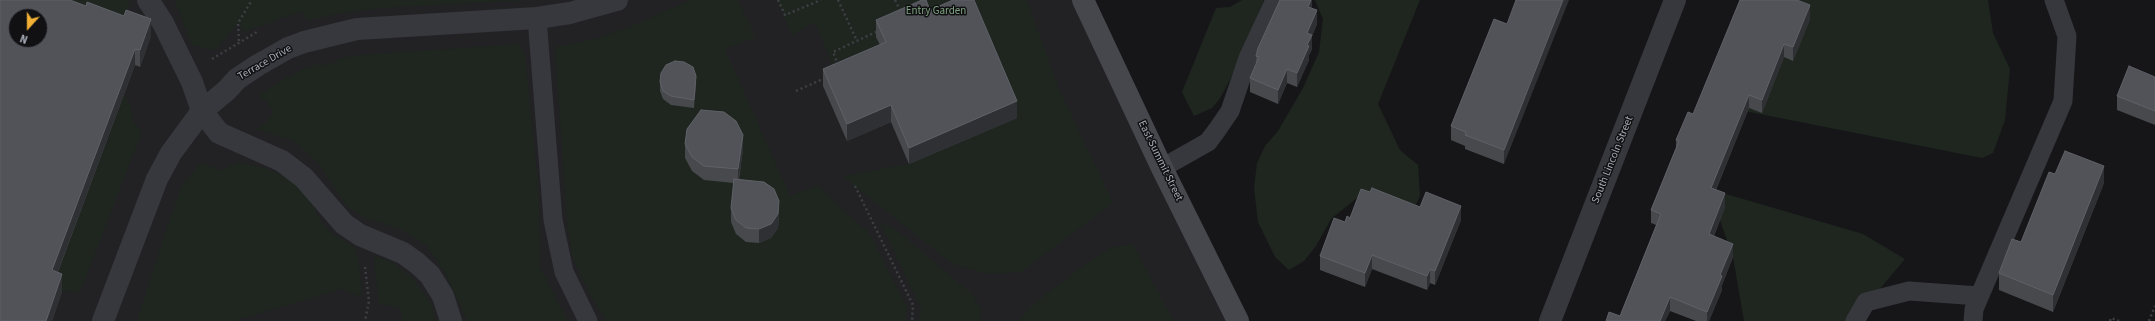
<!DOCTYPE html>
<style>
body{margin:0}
#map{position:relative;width:2155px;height:321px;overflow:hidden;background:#161618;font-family:"Source Sans 3",sans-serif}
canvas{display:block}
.north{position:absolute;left:8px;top:8px;width:40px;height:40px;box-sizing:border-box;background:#111113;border:1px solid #4d4f55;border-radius:50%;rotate:201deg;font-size:11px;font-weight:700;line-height:16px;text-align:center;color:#a8adb8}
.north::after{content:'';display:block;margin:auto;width:14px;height:18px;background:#f2b134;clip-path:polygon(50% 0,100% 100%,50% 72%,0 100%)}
</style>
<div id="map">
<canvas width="2155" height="321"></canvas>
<div class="north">N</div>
</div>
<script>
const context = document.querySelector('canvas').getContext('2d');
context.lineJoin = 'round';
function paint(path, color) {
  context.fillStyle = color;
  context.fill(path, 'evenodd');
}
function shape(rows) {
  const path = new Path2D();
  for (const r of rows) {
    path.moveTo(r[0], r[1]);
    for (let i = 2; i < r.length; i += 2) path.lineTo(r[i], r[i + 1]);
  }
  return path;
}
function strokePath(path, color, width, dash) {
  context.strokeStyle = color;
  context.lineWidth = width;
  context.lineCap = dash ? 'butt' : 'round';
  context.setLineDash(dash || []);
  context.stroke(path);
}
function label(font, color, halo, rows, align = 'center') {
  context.font = font + ' "Source Sans 3",sans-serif';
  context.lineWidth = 3;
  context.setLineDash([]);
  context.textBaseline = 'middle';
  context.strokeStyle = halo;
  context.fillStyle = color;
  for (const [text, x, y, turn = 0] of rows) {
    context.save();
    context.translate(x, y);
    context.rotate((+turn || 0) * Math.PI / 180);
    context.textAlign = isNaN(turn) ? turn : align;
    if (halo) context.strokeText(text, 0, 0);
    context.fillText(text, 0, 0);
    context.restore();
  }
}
paint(shape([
 [0,0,1083,0,1238,321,0,321],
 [16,16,40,16,40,40,16,40]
]), '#222225');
paint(shape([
 [25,0,130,0,123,23],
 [174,0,531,0,380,8,343,13,307,20,303,11,244,32,238,23,216,50,192,45],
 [690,0,738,0,756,37,725,49,790,196,817,185,851,218,868,231,907,307,906,319,904,321,606,321,593,300,573,259,567,223,555,47,595,39,634,25],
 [777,0,1027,0,1059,89,1113,203,1021,272,988,274,953,264,842,176,909,164,1017,118,886,59,838,80,815,22,792,35],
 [1242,0,1264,0,1230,80,1219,100,1212,108,1194,116,1182,92,1216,8,1230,7],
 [1315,0,1420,0,1378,104,1400,150,1418,165,1420,196,1411,215,1363,193,1331,219,1316,246,1304,261,1289,270,1275,257,1258,222,1254,188,1257,163,1265,146,1278,131,1303,88,1319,52,1323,19],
 [1751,0,1988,0,1993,33,2010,69,2005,120,1993,153,1982,158,1709,104],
 [519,44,525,55,539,195,540,267,568,321,467,321,445,272,427,246,400,229,364,217,347,206,319,164,294,141,256,129,266,122,274,113,268,102,258,95,300,70,321,63,322,66,337,62,337,59,358,55],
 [124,96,129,101,134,122,142,132,80,292,62,291,52,287],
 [238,162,265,168,293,180,314,203,317,215,327,230,354,247,359,263,362,298,342,289,234,321,137,321,167,227,182,186,200,163,221,170],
 [1709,189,1863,234,1905,259,1853,321,1744,321,1733,257],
 [881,224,893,227,973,295,981,309,980,321,919,321,921,308],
 [1133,244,1173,321,1019,321,1032,305,1086,264,1113,247],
 [375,256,392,262,413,279,429,300,437,321,402,321,400,308,379,304,374,264]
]), '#1e261f');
strokePath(shape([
 [778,0,785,15,821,0],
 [838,0,857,41],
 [895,0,901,12],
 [239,41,238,23,252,0],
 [212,59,257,32],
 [838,65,833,52,878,31],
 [796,91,825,78],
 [855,186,913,305,912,321],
 [365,267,369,301,365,321],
 [2110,321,2111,318,2119,321],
 [2149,321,2155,306]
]), '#3d3f44', 2.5, [2, 3]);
strokePath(shape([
 [537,18,553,220,564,272,588,321],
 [1162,168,1208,142,1217,130,1230,111,1248,58,1275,0],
 [1855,321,1866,302,1909,291,1979,296],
 [1973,321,1974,309,2063,101,2067,36,2054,0]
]), '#37383d', 19);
strokePath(shape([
 [148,0,163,23,192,82,202,111,219,133,282,161,304,178,344,224,360,235,403,253,417,263,430,275,443,296,451,321],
 [103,321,157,179,171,153,202,111,227,90,237,79,258,65,288,48,304,42,357,29,537,18,570,13,617,0],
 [1550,321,1675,0]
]), '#37383d', 22);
strokePath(shape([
 [1083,0,1162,168,1238,321]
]), '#45474d', 22);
paint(shape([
 [0,0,151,36,140,67,135,65,58,272,62,291,52,321,0,321],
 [1312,0,1312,8,1317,24,1312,36,1312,49,1309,55,1309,60,1297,87,1287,83,1278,104,1250,92,1250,78,1256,65,1256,56],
 [930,10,1017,118,909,164,891,122,847,141,823,86,823,69,880,45,876,37,876,20],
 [1810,19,1793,61,1784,57,1762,113,1749,108,1716,190,1725,207,1714,236,1733,257,1722,285,1722,290,1709,321,1696,321,1670,311,1665,321,1606,321,1620,316,1656,225,1651,223,1651,210,1676,149,1676,140,1693,114],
 [1507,24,1504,164,1465,149,1465,146,1451,140,1451,126],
 [2155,77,2155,125,2117,110,2117,96],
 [660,82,696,84,694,108,671,105,663,99,660,91],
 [685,144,743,149,739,180,779,215,778,228,771,238,759,243,746,242,736,234,731,222,731,208,734,183,704,180,692,171,685,158],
 [2055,174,2104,183,2053,312,1999,290,1999,273,2021,242],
 [1370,192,1420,207,1461,220,1435,285,1430,283,1427,290,1372,269,1365,287,1320,270,1320,256,1345,222,1350,218]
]), '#47494d');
paint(shape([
 [1311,0,1312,0,1312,11,1308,7],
 [1563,0,1569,0,1504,164,1504,150],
 [1810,5,1810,19,1793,61,1793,47],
 [1317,10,1317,24,1312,36,1312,49,1309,55,1309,60,1297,87,1297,73,1307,33],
 [151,19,151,36,140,67,140,50],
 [1784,44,1784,57,1762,113,1762,100],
 [135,49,135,65,52,287,52,270],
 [1287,69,1287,83,1278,104,1278,90],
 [696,76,696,84,694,108,694,100],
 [1749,95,1749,108,1711,202,1711,188],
 [1017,101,1017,118,909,164,909,148],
 [891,105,891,122,847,141,847,124],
 [743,135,743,149,738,183,738,169],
 [2104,166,2104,183,2053,312,2053,295],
 [1725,193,1725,207,1709,248,1709,234],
 [779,201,779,215,778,228,771,238,759,243,759,229],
 [1461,206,1461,220,1435,285,1435,271],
 [1733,244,1733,257,1722,285,1722,290,1709,321,1707,321,1707,312,1720,275],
 [1372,255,1372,269,1365,287,1365,273],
 [1430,269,1430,283,1427,290,1427,276],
 [62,274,62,291,52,321,46,321],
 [1670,297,1670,311,1665,321,1660,321]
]), '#2f3033');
const building = shape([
 [0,0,70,0,86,6,87,2,124,16,126,10,151,19,140,50,135,49,52,270,62,274,46,321,0,321,0,0],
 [16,16,40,16,40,40,16,40,16,16],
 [922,0,926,0,930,10,953,0,974,0,1017,101,909,148,891,105,847,124,823,69,886,42,876,20,922,0],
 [1280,0,1311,0,1308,7,1317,10,1307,33,1312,35,1307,45,1309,46,1297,73,1287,69,1278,90,1250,78,1259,57,1256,56,1258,48,1280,0],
 [1516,0,1563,0,1504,150,1465,135,1466,132,1451,126,1494,19,1507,24,1516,0],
 [1740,0,1797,0,1810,5,1793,47,1784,44,1762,100,1749,95,1711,188,1725,193,1709,234,1733,244,1720,275,1722,276,1707,312,1670,297,1660,321,1606,321,1609,312,1620,316,1661,214,1651,210,1679,141,1676,140,1688,112,1693,114,1740,0],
 [675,61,684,62,693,67,696,76,694,100,671,96,663,91,660,82,661,73,666,65,675,61],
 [2129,66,2155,77,2155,111,2117,96,2129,66],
 [701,110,724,112,736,121,743,135,738,169,704,166,692,157,685,144,687,129,701,110],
 [2065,151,2104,166,2053,295,1999,273,2012,239,2021,242,2049,172,2055,174,2065,151],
 [734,179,764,182,774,189,779,201,778,214,771,224,759,229,746,228,736,220,731,208,734,179],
 [1372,188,1420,207,1426,192,1461,206,1435,271,1430,269,1427,276,1372,255,1365,273,1320,256,1334,218,1345,222,1347,216,1350,218,1361,189,1370,192,1372,188]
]);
paint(building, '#525359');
strokePath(building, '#5f6168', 1);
label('11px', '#7fa381', '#111113', [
 ["Entry Garden",936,12]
]);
label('11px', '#a8adb8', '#111113', [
 ["Terrace Drive",265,63,-30],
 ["South Lincoln Street",1613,160,-68],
 ["East Summit Street",1160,161,64]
]);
</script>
